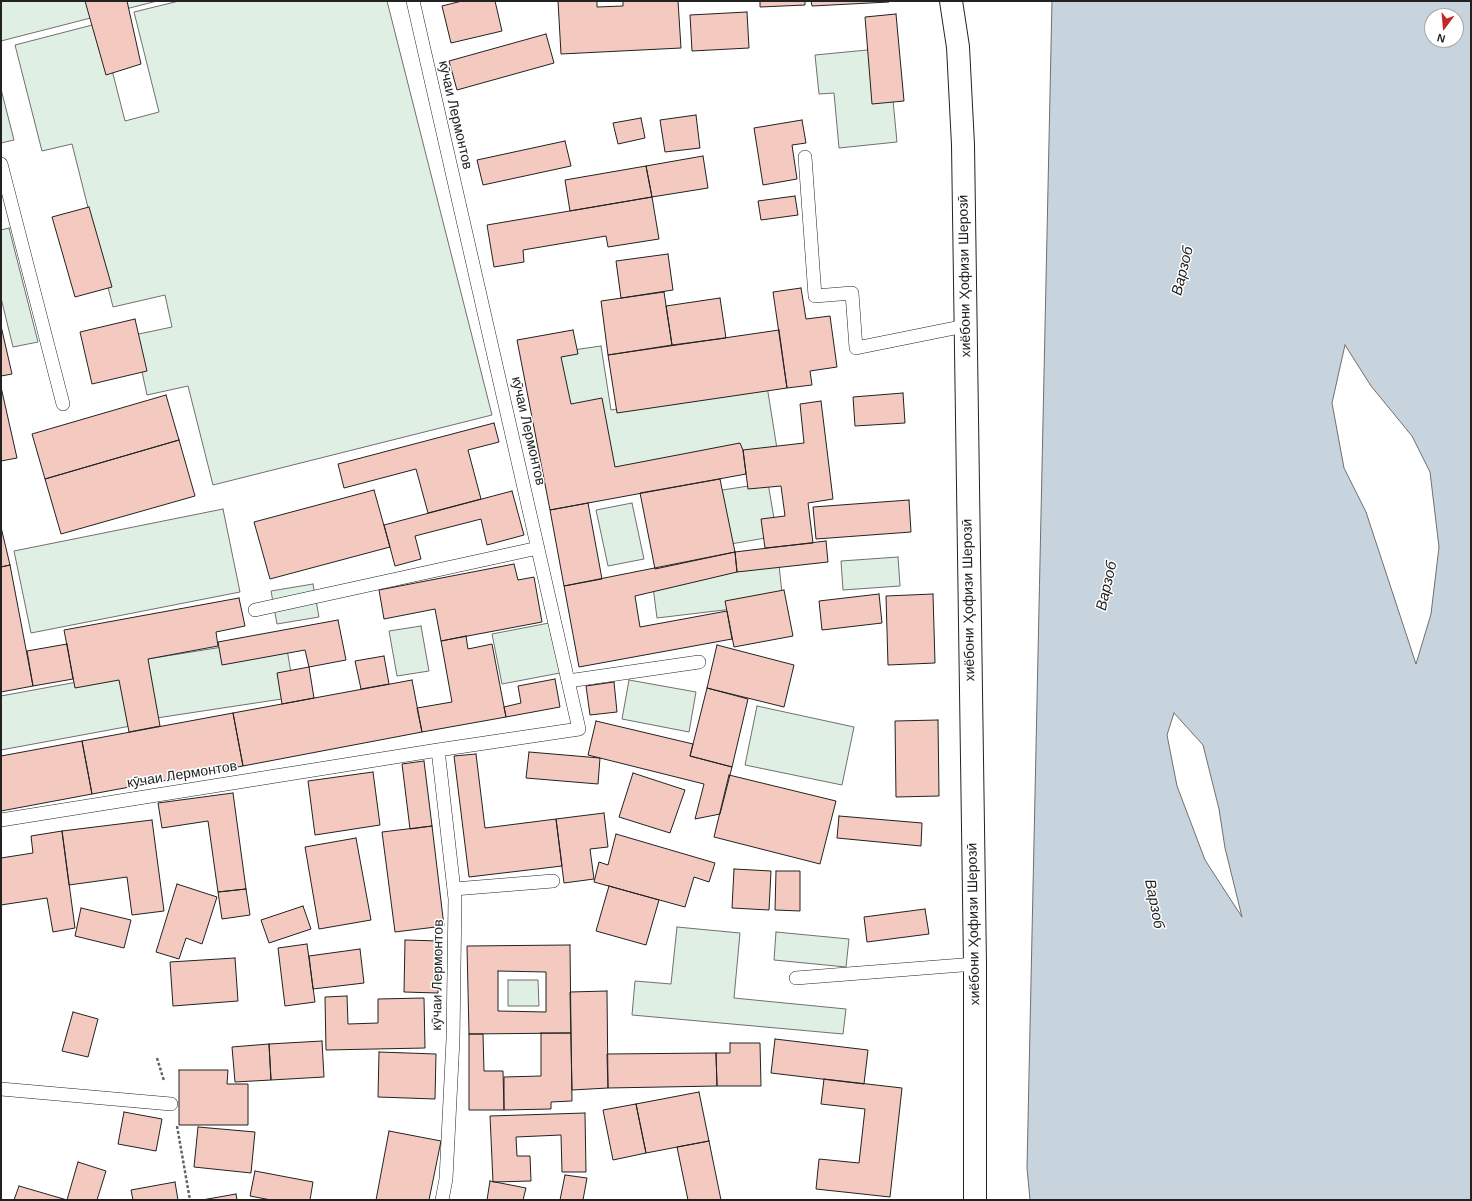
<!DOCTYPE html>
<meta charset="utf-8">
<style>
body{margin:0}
#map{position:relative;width:1472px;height:1201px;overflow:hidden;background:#fff;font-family:Helvetica,sans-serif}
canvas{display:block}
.frame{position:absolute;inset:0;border:2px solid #222;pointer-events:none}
.north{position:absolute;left:1424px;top:8px;width:40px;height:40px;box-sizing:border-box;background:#fff;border:1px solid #a7a7a7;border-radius:50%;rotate:196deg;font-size:11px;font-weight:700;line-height:16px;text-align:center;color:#222}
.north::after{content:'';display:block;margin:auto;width:14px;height:18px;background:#c62828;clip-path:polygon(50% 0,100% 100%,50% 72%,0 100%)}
</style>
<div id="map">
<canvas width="1472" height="1201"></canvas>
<div class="frame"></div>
<div class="north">N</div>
</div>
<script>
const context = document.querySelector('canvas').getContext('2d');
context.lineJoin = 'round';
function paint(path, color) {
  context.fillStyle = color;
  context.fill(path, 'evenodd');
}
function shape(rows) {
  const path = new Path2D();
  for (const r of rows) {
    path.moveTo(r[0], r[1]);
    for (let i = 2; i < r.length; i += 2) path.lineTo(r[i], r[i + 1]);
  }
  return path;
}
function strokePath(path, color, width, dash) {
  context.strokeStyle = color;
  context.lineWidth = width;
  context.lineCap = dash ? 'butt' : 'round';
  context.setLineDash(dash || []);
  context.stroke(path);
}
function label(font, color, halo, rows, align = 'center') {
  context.font = font + ' Helvetica,sans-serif';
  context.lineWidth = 3;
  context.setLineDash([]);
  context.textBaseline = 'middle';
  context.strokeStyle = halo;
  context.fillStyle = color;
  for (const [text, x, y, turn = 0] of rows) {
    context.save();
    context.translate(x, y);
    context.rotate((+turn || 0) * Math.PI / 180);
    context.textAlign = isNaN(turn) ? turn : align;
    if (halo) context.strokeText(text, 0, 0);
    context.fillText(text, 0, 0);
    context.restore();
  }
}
const green = shape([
 [1,1,157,1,1,41,1,1],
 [179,1,387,1,492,415,213,485,188,386,147,395,134,335,172,327,165,295,113,307,72,144,42,151,15,45,100,23,125,121,159,112,134,12,179,1],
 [888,48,897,142,839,148,834,93,819,94,815,55,888,48],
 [1,89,14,140,1,143,1,89],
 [9,228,38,342,13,347,1,298,1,230,9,228],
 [601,346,611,410,767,386,778,455,608,481,562,412,552,353,601,346],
 [768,483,777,536,725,545,716,491,768,483],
 [632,503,644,559,608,566,596,510,632,503],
 [223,509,240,592,31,633,14,551,223,509],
 [898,557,900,586,843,590,841,561,898,557],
 [779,565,783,603,657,618,652,579,779,565],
 [313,584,319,617,277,624,271,591,313,584],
 [549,623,560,673,502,684,492,634,549,623],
 [421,626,429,671,397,676,389,631,421,626],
 [285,637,295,697,150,719,141,660,285,637],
 [126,673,136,725,1,750,1,696,126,673],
 [629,680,696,692,689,732,622,719,629,680],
 [757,706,854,727,842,785,745,765,757,706],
 [677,927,740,933,734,998,846,1009,843,1034,632,1015,635,981,671,984,677,927],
 [776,932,849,939,846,967,774,960,776,932],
 [508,980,538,980,539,1006,508,1006,508,980]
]);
paint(green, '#e0efe3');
strokePath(green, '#6f6f6f', 1);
const water = shape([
 [1052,1,1471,1,1471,1200,1030,1200,1027,1168,1052,1],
 [1432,16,1456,16,1456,40,1432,40,1432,16],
 [1345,345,1371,386,1412,436,1430,472,1439,547,1431,614,1416,664,1366,512,1344,468,1332,403,1345,345],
 [1174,713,1203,745,1219,809,1225,848,1242,917,1205,860,1177,786,1167,735,1174,713]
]);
paint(water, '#c7d3dd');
strokePath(water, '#6f6f6f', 1);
const building = shape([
 [85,1,127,1,141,64,106,75,85,1],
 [462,1,495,1,502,31,451,43,442,6,462,1],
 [558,1,597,1,597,7,623,6,623,1,678,1,681,48,561,54,558,1],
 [760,1,805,1,805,5,760,7,760,1],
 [811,1,889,1,889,2,812,6,811,1],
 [747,12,749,48,692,51,690,15,747,12],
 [896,14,904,101,872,104,865,17,896,14],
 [546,34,554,63,457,90,449,61,546,34],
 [696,115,700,148,665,152,660,120,696,115],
 [641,118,645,138,618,144,613,123,641,118],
 [802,120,806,143,792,145,797,179,763,185,754,128,802,120],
 [565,141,571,166,483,185,477,160,565,141],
 [703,156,708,188,652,197,646,166,703,156],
 [646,166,652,197,570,211,565,180,646,166],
 [795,196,798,215,761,220,758,201,795,196],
 [652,197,659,239,608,247,606,236,523,250,524,262,494,267,487,225,652,197],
 [89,207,112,287,75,297,52,217,89,207],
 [668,254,673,290,621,298,616,261,668,254],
 [801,288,806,319,830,316,837,367,810,371,812,385,787,388,773,292,801,288],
 [664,292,672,345,608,355,601,301,664,292],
 [720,298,726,338,672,345,666,306,720,298],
 [135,319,147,371,92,384,80,332,135,319],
 [1,326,12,374,1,376,1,326],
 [573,330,578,354,561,357,571,404,602,398,615,467,740,443,743,450,746,474,550,510,517,340,573,330],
 [779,330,787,388,617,413,608,355,779,330],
 [1,387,17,458,1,461,1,387],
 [903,393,905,423,855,426,853,397,903,393],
 [166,395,179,440,45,479,32,434,166,395],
 [821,401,833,499,808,503,813,543,765,548,761,519,785,516,781,486,748,489,743,450,804,443,800,404,821,401],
 [494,423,499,442,468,450,481,499,428,513,416,469,344,488,338,464,494,423],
 [179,440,195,496,61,534,45,479,179,440],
 [720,479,735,552,655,569,640,493,720,479],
 [374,490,390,547,270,579,254,522,374,490],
 [512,491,524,535,487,545,481,519,415,536,421,559,395,566,384,525,512,491],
 [909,500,911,532,816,539,813,507,909,500],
 [588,503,602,579,564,586,550,510,588,503],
 [1,527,10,565,1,567,1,527],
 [826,541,828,562,737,572,735,552,826,541],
 [735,552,737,572,635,596,640,627,727,611,732,639,579,667,564,586,735,552],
 [514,564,518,580,534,577,542,622,441,641,435,609,384,619,379,590,514,564],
 [10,565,33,686,1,692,1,567,10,565],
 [784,590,793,636,734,647,725,601,784,590],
 [879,594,882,623,822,630,819,601,879,594],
 [933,594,935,663,888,665,886,596,933,594],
 [239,598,245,626,216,632,218,646,148,659,160,726,129,732,119,680,75,688,64,630,239,598],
 [338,620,346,660,309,667,305,650,222,665,218,642,338,620],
 [466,636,468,649,492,644,506,717,422,732,417,708,452,702,441,641,466,636],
 [67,644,73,679,33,686,27,651,67,644],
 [717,645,794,665,784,707,707,688,717,645],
 [384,656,389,684,361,689,355,661,384,656],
 [309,667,314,698,282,704,277,673,309,667],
 [555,679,560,707,506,717,504,707,521,703,518,686,555,679],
 [412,680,422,732,243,766,233,713,412,680],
 [614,682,617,712,590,715,586,686,614,682],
 [707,688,748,699,732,767,690,756,707,688],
 [233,713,243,766,92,794,82,741,233,713],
 [938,720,939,796,896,797,895,721,938,720],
 [596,721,693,744,690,756,732,767,720,814,695,819,704,784,588,755,596,721],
 [82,741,92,794,1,811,1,756,82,741],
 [529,752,600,758,598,784,526,778,529,752],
 [476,754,485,828,556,819,562,866,469,877,454,756,476,754],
 [424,761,432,826,410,829,402,764,424,761],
 [373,772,380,825,315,835,308,781,373,772],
 [633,773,685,790,670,833,619,817,633,773],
 [729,775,836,801,820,864,714,837,729,775],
 [233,793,246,889,218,892,208,821,162,828,158,803,233,793],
 [604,813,608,847,590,849,594,879,564,883,556,819,604,813],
 [839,816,922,823,921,846,837,838,839,816],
 [152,820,164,911,132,915,127,877,69,885,62,831,152,820],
 [432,826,444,926,395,932,382,832,432,826],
 [62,831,75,928,53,932,47,898,1,905,1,858,33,853,31,836,62,831],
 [616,834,715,863,709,882,694,877,685,907,594,882,599,862,608,865,616,834],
 [356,838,371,920,319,929,305,847,356,838],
 [734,869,771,871,769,910,732,908,734,869],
 [776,871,800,871,800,911,775,910,776,871],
 [177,884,217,897,202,944,186,938,179,959,156,952,177,884],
 [609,886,659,900,646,945,596,931,609,886],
 [246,889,250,915,222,919,218,892,246,889],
 [303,906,311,929,269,943,261,920,303,906],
 [81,908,131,920,124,948,75,936,81,908],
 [925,909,929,934,867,942,864,917,925,909],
 [405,940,439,941,438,993,404,992,405,940],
 [307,944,315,1002,285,1006,278,948,307,944],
 [570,945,571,1033,469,1034,467,946,570,945],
 [498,971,546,972,546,1012,498,1011,498,971],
 [360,949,364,983,313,989,309,956,360,949],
 [235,958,238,1001,173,1006,170,962,235,958],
 [607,991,608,1088,572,1090,570,992,607,991],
 [347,996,348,1024,378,1023,378,999,424,998,425,1048,326,1050,325,997,347,996],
 [73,1012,98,1019,88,1057,62,1051,73,1012],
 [541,1033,571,1033,572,1101,551,1102,551,1109,504,1110,504,1077,541,1076,541,1033],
 [469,1034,483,1034,484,1071,503,1071,504,1110,469,1110,469,1034],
 [775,1039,868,1050,864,1084,771,1073,775,1039],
 [322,1041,324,1077,271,1080,269,1044,322,1041],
 [730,1043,760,1043,761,1086,717,1086,716,1053,730,1053,730,1043],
 [269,1044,271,1080,235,1082,232,1047,269,1044],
 [379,1052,436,1054,435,1099,378,1097,379,1052],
 [716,1053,717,1086,608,1088,607,1054,716,1053],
 [179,1070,228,1070,227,1084,248,1084,248,1125,179,1125,179,1070],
 [824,1079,902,1088,890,1197,816,1189,819,1159,859,1163,865,1109,821,1104,824,1079],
 [699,1092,709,1141,646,1153,636,1104,699,1092],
 [636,1104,646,1153,613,1160,603,1110,636,1104],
 [124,1112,162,1119,156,1151,118,1144,124,1112],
 [585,1113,586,1172,562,1172,561,1135,516,1137,517,1156,530,1156,531,1181,493,1182,490,1116,585,1113],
 [198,1127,255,1132,251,1173,194,1167,198,1127],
 [389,1131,441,1141,429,1200,376,1200,389,1131],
 [709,1141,721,1200,688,1200,677,1147,709,1141],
 [78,1162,106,1171,97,1200,67,1200,78,1162],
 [255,1171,313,1182,310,1200,271,1200,250,1196,255,1171],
 [565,1175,587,1178,583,1200,560,1200,565,1175],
 [490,1181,526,1188,523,1200,487,1200,490,1181],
 [175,1182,178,1200,133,1200,131,1190,175,1182],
 [19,1186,67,1200,14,1200,19,1186],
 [236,1194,237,1200,202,1200,236,1194]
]);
paint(building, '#f3c9c0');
strokePath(building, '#222', 1);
const service = shape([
 [413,1,579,729,438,750],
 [805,157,815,296,852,293,856,348,965,326],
 [1,164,63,404],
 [255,610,538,548],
 [568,681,699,662],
 [1,820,438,750,455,899,453,1039,446,1179,442,1200],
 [454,889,553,881],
 [796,978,975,964],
 [1,1089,171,1104]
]);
const secondary = shape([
 [951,1,958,47,963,145,975,964,975,1200]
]);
strokePath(service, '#222', 14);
strokePath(secondary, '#222', 24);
strokePath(shape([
 [157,1058,164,1081],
 [177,1126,190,1200]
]), '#646464', 2.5, [3, 2]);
strokePath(service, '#fff', 13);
strokePath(secondary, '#fff', 22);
label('14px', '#222', '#fff', [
 ["кӯчаи Лермонтов",455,115,77],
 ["хиёбони Ҳофизи Шерозӣ",965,276,-91],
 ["кӯчаи Лермонтов",528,431,77],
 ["хиёбони Ҳофизи Шерозӣ",969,600,-91],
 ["кӯчаи Лермонтов",182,775,-9],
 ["хиёбони Ҳофизи Шерозӣ",974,924,-91],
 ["кӯчаи Лермонтов",438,975,-89]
]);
label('italic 15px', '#222', '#fff', [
 ["Варзоб",1183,271,-76],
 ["Варзоб",1107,586,-77],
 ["Варзоб",1154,904,79]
]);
</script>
